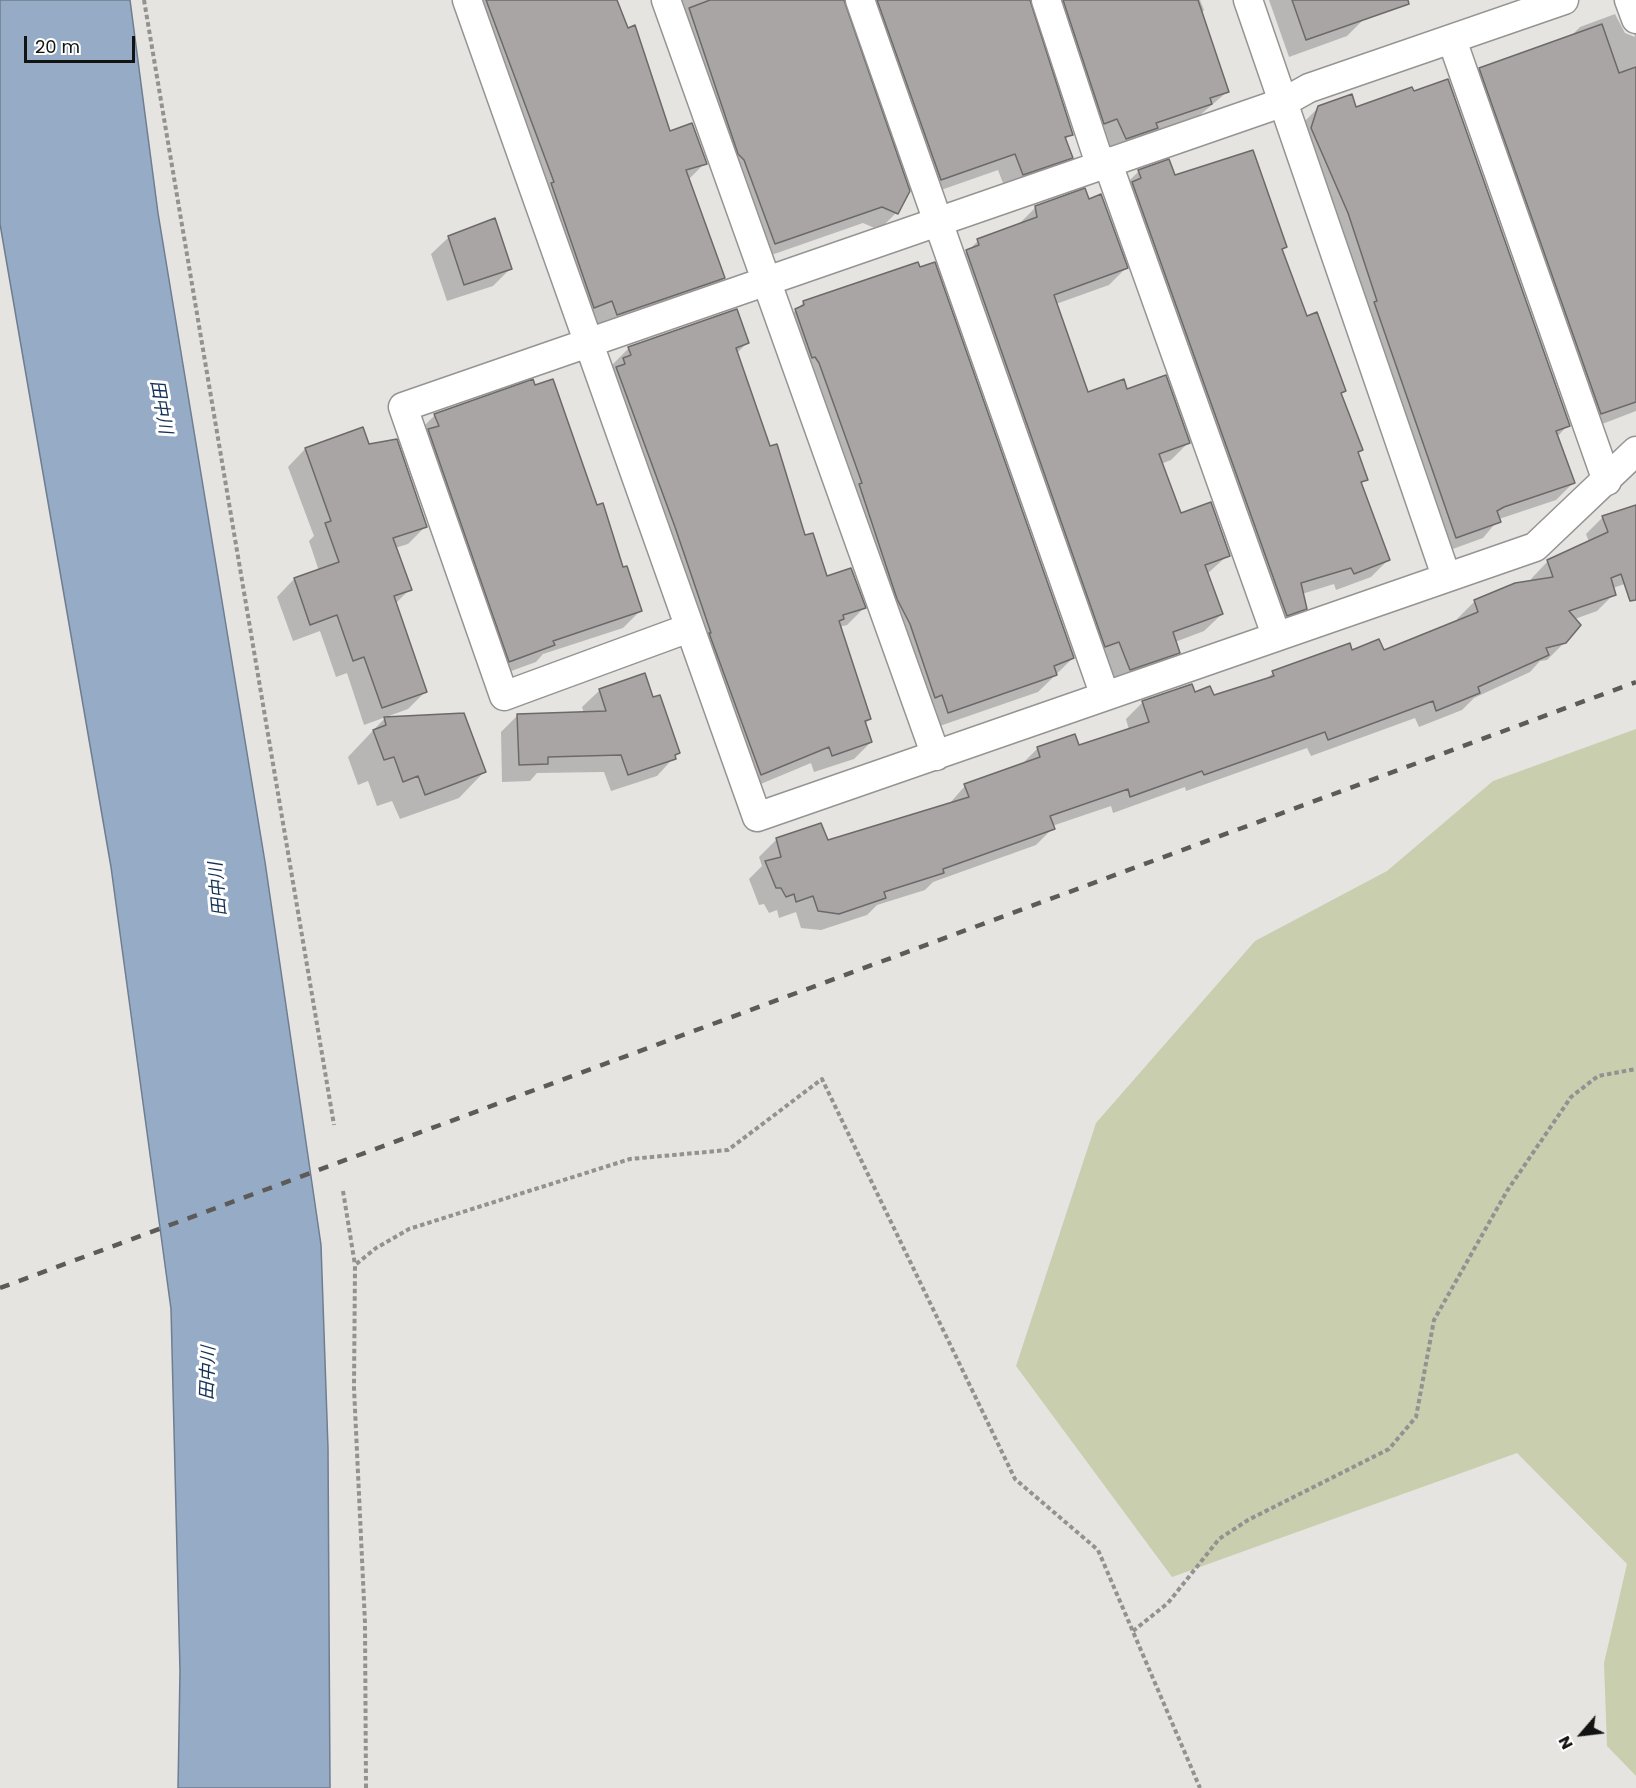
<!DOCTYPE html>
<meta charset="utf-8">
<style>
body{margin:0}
#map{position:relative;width:1636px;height:1788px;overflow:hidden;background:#e6e4e1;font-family:Poppins,sans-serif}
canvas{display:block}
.north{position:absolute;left:1552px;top:1704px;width:60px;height:60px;-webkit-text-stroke:4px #fff;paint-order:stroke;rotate:242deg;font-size:16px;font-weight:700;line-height:24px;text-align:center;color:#131312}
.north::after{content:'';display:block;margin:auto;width:21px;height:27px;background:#131312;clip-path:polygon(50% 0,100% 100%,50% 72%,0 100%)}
.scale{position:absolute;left:24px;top:36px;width:111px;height:27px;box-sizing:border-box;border:3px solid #131312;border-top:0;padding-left:8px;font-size:18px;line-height:21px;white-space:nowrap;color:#131312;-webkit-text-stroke:4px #fff;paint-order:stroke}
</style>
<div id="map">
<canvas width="1636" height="1788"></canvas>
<div class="north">N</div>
<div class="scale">20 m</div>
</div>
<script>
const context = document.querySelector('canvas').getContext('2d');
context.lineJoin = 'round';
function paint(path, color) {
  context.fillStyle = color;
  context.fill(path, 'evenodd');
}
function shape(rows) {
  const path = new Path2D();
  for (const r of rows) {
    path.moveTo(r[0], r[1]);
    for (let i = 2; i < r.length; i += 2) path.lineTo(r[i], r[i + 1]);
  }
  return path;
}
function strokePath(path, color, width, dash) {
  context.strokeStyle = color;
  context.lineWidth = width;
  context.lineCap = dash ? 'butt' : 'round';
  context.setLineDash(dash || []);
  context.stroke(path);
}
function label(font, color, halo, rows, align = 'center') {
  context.font = font + ' Poppins,"Noto Sans JP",sans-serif';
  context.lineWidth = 6;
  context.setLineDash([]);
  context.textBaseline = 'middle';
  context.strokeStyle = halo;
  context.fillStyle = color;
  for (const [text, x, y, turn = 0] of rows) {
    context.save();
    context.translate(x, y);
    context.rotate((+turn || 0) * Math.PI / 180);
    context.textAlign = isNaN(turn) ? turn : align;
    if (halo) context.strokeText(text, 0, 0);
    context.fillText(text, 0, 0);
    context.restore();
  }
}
paint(shape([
 [1636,729,1636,1776,1607,1746,1604,1663,1627,1564,1517,1453,1172,1577,1016,1366,1096,1123,1255,941,1387,871,1493,781]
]), '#c9ceaf');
const water = shape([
 [0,0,130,0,158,213,265,862,321,1245,328,1448,330,1788,178,1788,180,1671,171,1309,111,867,0,224,0,0]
]);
paint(water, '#96abc6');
strokePath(water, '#6f7d90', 1.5);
paint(shape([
 [463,0,616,0,669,133,705,163,688,180,724,278,707,295,600,331,595,317,577,324],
 [664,0,1200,0,1204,10,1201,14,1227,92,1193,121,1108,156,1039,4,1029,2,1071,134,1065,140,1071,157,1054,174,1006,191,998,170,924,196,853,4,843,2,896,213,879,230,863,223,757,260],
 [1269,0,1358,0,1364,19,1347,36,1289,57],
 [1636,0,1636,411,1584,431,1463,86,1480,69,1570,37,1580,27,1615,14,1625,33,1635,37,1624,3],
 [1319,107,1355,109,1568,425,1557,437,1573,483,1556,500,1499,519,1483,538,1439,554,1301,125],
 [1139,171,1174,177,1286,247,1281,251,1306,318,1344,391,1340,395,1361,450,1357,454,1366,479,1360,485,1388,560,1371,577,1336,590,1334,584,1302,594,1305,608,1288,626,1122,188],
 [1036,207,1126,268,1109,285,1056,304,1088,394,1126,391,1188,443,1171,460,1161,464,1180,514,1228,555,1207,574,1222,614,1204,631,1175,642,1179,652,1161,669,1113,686,949,269,978,241,1019,224],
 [449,237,510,269,493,286,447,301,431,254],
 [804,302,1073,658,1038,692,931,729,779,327],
 [747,343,736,354,804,537,827,578,864,608,847,625,839,627,870,719,865,724,871,742,854,759,814,772,811,763,744,791,612,365,629,348],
 [435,415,596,507,640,611,623,628,543,654,536,662,492,678,418,432],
 [362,429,368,445,426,526,408,544,395,548,410,589,395,604,426,691,408,709,364,725,347,673,336,677,320,631,293,641,277,597,294,579,319,571,309,541,314,536,288,467,305,449],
 [1636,507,1636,580,1613,588,1614,594,1597,611,1575,619,1565,642,1547,660,1540,661,1530,672,1474,698,1462,710,1419,727,1415,718,1311,756,1307,748,1186,791,1185,787,1113,813,1111,806,1052,826,1053,828,1036,845,933,882,925,890,877,905,867,915,821,930,801,928,796,912,779,918,777,910,769,913,764,904,759,905,749,879,762,866,759,857,777,839,827,841,949,804,965,786,1020,766,1038,748,1078,747,1129,730,1126,719,1143,702,1194,693,1213,697,1265,680,1273,673,1351,652,1383,652,1458,621,1457,619,1474,602,1516,585,1532,582,1531,579,1548,561,1589,542,1586,534,1603,517],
 [600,690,652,699,678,753,657,776,611,791,604,772,537,773,530,781,502,782,501,732,518,715,584,713,582,707],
 [463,715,484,772,459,798,400,819,392,801,377,806,368,781,358,785,348,757,384,719]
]), '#0003');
const building = shape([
 [486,0,617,0,628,28,635,25,670,131,692,123,707,164,686,170,725,278,617,315,612,301,594,308,551,183,554,182,486,0],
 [710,0,844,0,910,191,898,214,882,207,775,244,744,160,738,154,689,8,710,0],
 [877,0,1030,0,1073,135,1065,137,1073,158,1023,175,1015,154,941,180,877,0],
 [1063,0,1198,0,1229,92,1210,98,1212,104,1156,123,1158,128,1126,139,1117,119,1104,124,1063,0],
 [1292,0,1408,0,1409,4,1306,40,1292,0],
 [1602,24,1619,73,1636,67,1636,402,1601,414,1479,68,1602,24],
 [1448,79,1570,426,1556,431,1575,483,1504,507,1497,511,1501,522,1456,538,1374,302,1377,301,1348,213,1311,128,1318,106,1352,94,1356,107,1412,87,1414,91,1448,79],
 [1253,150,1287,247,1282,249,1307,316,1317,312,1346,391,1341,393,1363,450,1358,452,1368,480,1361,482,1390,560,1354,574,1351,568,1301,583,1307,609,1287,616,1132,182,1141,178,1138,170,1169,159,1175,175,1253,150],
 [1085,188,1089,199,1101,194,1128,268,1054,295,1088,392,1124,379,1127,389,1166,375,1190,443,1159,454,1181,513,1211,502,1230,556,1205,565,1223,614,1173,632,1180,653,1130,670,1119,642,1105,647,966,250,979,245,977,239,1037,217,1035,206,1085,188],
 [495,218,512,269,464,285,448,236,495,218],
 [918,262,920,267,935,262,1074,658,1054,666,1057,675,948,713,942,695,935,698,910,624,897,599,859,484,862,483,819,363,815,357,812,358,795,309,804,305,803,301,918,262],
 [737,309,749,343,736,348,770,446,777,444,805,535,813,533,827,576,851,568,866,608,843,615,844,619,839,621,871,719,865,721,872,742,832,756,829,747,761,775,709,633,711,633,675,527,616,367,625,364,623,358,631,355,628,347,737,309],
 [533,379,535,385,553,379,597,505,603,503,623,567,627,566,642,611,553,641,555,645,509,662,428,429,439,426,434,414,533,379],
 [363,427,369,444,397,439,427,527,393,538,412,590,394,596,427,692,382,708,364,657,353,661,337,615,310,625,294,578,339,562,325,523,331,521,305,448,363,427],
 [1636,505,1636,600,1630,601,1621,574,1611,578,1616,595,1569,611,1581,625,1566,643,1546,648,1549,655,1478,687,1480,693,1436,711,1433,701,1328,740,1325,732,1204,775,1202,771,1130,797,1128,789,1050,816,1055,829,943,869,944,873,884,892,886,898,839,914,818,911,813,896,796,902,794,894,786,897,781,888,776,888,765,861,781,857,776,838,821,823,828,840,969,797,964,784,1040,757,1037,747,1075,734,1079,745,1149,722,1142,701,1192,684,1195,692,1210,686,1214,695,1274,676,1272,671,1350,643,1352,650,1379,639,1384,650,1478,612,1474,600,1515,583,1553,577,1547,560,1608,532,1602,516,1636,505],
 [645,673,653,697,660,695,680,753,675,755,676,759,628,775,621,755,548,757,548,764,519,765,517,714,606,711,599,689,645,673],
 [464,713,486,772,425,795,418,776,403,782,394,757,384,760,373,730,386,725,384,717,464,713]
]);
paint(building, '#a9a5a5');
strokePath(building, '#6d6969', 1.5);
const minor = shape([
 [467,0,757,817,1535,547,1636,451],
 [666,0,936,756],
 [860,0,1105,696],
 [1046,0,1100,164],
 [1248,0,1446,576],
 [1629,0,1636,19],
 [1452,40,1607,481],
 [1107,161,1276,635],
 [689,628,504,696,403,407,1284,102,1309,88,1564,0]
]);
strokePath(minor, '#969492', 31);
strokePath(shape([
 [144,0,334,1125],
 [343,1191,355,1265],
 [1133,1631,1168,1603,1219,1539,1248,1520,1389,1449,1416,1417,1434,1320,1507,1191,1571,1097,1598,1076,1636,1069],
 [366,1788,365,1623,354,1388,355,1265,376,1248,409,1229,630,1159,728,1150,822,1079,1015,1479,1098,1550,1200,1788]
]), '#939290', 4, [4.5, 3]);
strokePath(minor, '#fff', 28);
strokePath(shape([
 [0,1288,1636,682]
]), '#5c5b5a', 4.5, [10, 10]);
label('italic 18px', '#143257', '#fff', [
 ["田中川",160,407,80],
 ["田中川",219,889,-95],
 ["田中川",209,1373,-88]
]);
</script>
